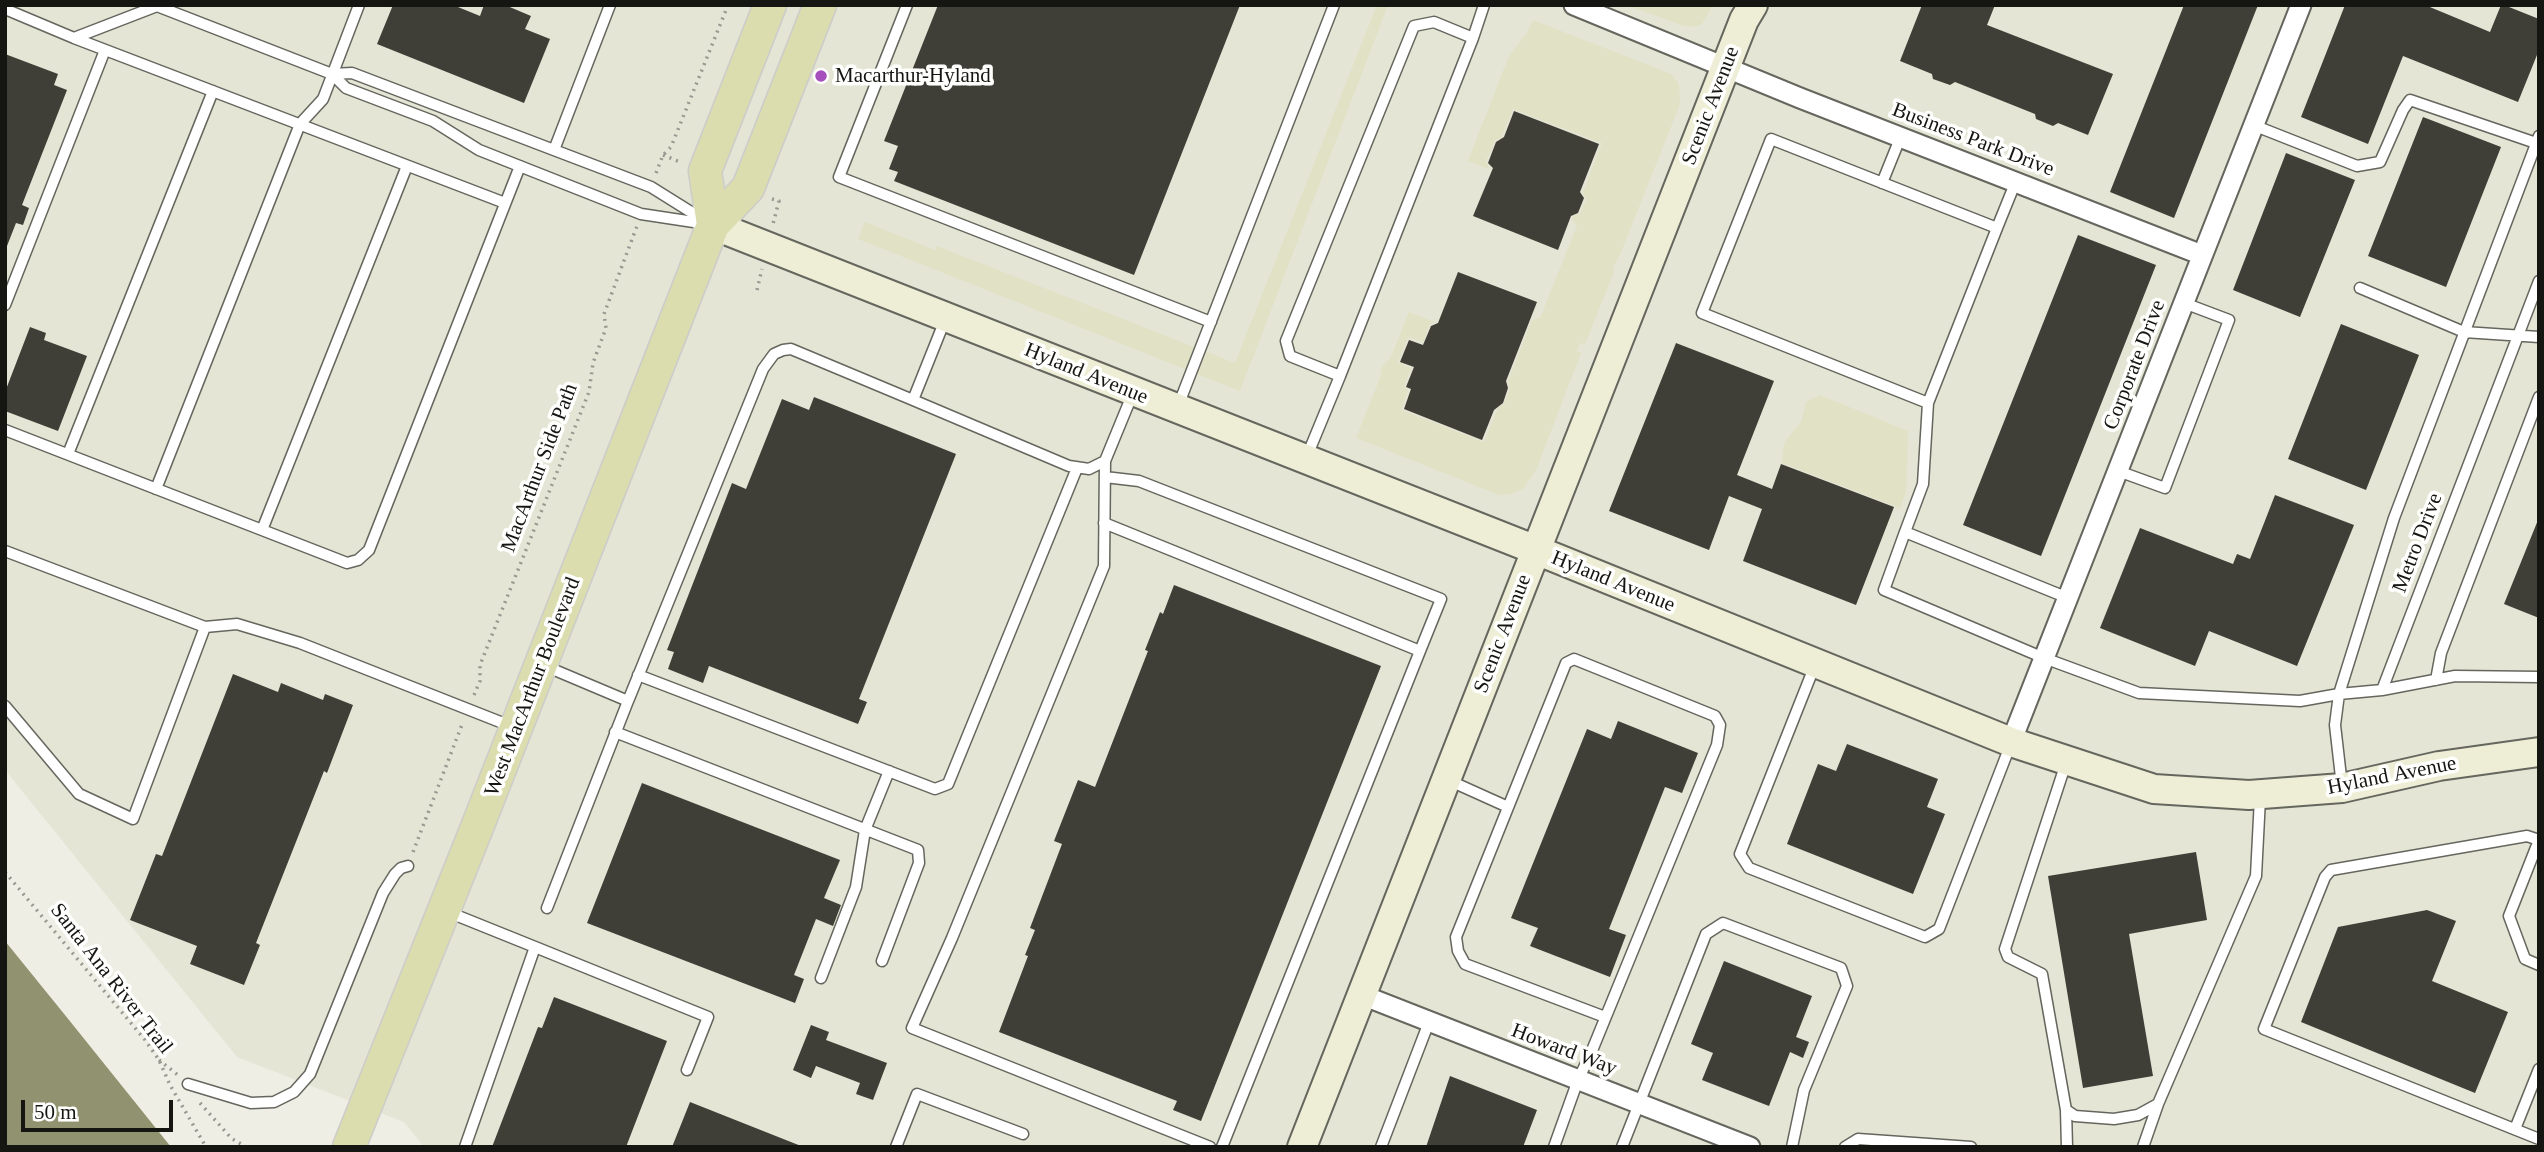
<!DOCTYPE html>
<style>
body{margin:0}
#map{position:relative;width:2544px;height:1152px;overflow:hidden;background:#eeeee5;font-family:"Times New Roman",serif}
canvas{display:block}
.frame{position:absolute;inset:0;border:7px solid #151512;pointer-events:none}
.scale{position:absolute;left:21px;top:1100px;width:152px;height:32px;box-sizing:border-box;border:4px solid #151512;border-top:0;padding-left:9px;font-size:21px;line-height:24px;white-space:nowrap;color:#151512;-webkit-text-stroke:5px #fffffe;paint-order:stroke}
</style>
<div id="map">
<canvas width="2544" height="1152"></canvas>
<div class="frame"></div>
<div class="scale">50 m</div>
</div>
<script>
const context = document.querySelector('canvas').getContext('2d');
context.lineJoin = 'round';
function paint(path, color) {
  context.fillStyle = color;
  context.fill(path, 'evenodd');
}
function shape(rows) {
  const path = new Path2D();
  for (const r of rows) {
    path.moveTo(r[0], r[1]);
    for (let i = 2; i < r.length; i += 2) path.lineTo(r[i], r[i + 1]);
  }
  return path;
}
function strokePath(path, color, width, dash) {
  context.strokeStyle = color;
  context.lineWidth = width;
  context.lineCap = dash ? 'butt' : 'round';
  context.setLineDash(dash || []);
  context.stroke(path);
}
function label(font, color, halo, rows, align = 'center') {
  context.font = font + ' "Times New Roman",serif';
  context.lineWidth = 7;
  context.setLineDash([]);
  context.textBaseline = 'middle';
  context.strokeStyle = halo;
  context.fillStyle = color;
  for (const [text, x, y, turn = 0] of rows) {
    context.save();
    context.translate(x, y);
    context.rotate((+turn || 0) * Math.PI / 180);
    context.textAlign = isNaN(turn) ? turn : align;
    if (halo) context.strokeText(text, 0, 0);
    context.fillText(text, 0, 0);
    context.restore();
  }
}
paint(shape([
 [5,5,2539,5,2539,1147,424,1147,404,1122,237,1057,5,770]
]), '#e4e5d4');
paint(shape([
 [1377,5,1388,5,1240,391,858,239,865,222,935,250,937,246,1235,363],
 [1627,5,1713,5,1702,24,1693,27,1681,25],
 [1533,20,1671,74,1679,84,1680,104,1619,257,1613,267,1614,272,1585,344,1580,343,1577,351,1581,353,1536,470,1523,489,1510,494,1499,495,1356,438,1380,378,1382,367,1391,357,1409,312,1434,322,1429,325,1423,342,1408,337,1398,362,1411,368,1404,387,1408,390,1401,410,1484,442,1498,408,1504,403,1510,388,1508,382,1532,320,1540,318,1577,226,1572,219,1573,216,1580,214,1586,200,1583,192,1602,143,1513,109,1501,138,1495,140,1486,161,1489,169,1468,161,1509,56,1527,33],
 [1820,395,1908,431,1906,492,1900,508,1782,463,1784,443,1801,422,1806,402]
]), '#e0e1c5');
paint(shape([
 [5,941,69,1020,171,1147,5,1147]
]), '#91926f');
paint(shape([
 [393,5,453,5,480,16,484,5,505,5,531,16,525,29,550,39,524,103,377,44],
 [938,5,1240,5,1134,275,894,181,898,172,889,169,898,146,884,141],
 [1922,5,1995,5,1987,25,2113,74,2088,135,2058,123,2053,126,2036,119,2035,114,1955,82,1950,85,1933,79,1932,74,1900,61],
 [2184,5,2258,5,2174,218,2110,192],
 [2345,5,2425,5,2490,32,2501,5,2504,5,2539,19,2539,50,2518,102,2403,56,2368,144,2301,117],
 [5,54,58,74,54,85,67,90,22,205,29,208,23,225,16,223,7,246],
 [1514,111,1599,144,1580,192,1584,198,1578,213,1571,216,1558,250,1473,216,1493,168,1488,163,1496,142,1504,137],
 [2423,117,2501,147,2446,287,2368,256],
 [2286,153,2355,180,2300,317,2233,290],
 [2078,235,2156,265,2041,556,1963,525],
 [1458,272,1537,302,1506,381,1508,388,1503,403,1494,410,1482,440,1404,409,1411,389,1406,387,1414,367,1400,362,1409,340,1423,345,1431,326,1438,323],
 [2341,324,2419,355,2366,490,2288,459],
 [30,327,46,333,44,340,87,356,58,431,5,411,5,392],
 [1676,343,1774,381,1737,475,1772,489,1781,464,1894,507,1856,605,1743,561,1762,509,1729,496,1709,550,1609,511],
 [814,397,956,454,859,699,867,702,858,724,709,666,703,683,668,669,674,652,667,650,732,483,746,489,782,399,809,410],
 [2275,495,2354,525,2297,666,2209,631,2195,666,2100,628,2140,528,2233,564,2237,554,2250,559],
 [2538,520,2539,520,2539,618,2504,604],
 [1174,585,1381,666,1201,1121,1173,1110,1177,1101,999,1032,1028,956,1025,955,1035,930,1030,928,1062,844,1054,841,1078,780,1095,787,1148,651,1145,650,1160,612,1163,614],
 [233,674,278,692,281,683,323,700,325,694,353,705,327,773,324,771,256,943,260,945,244,985,190,964,197,946,130,920,156,854,162,856],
 [1618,721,1698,753,1682,793,1665,787,1609,929,1626,935,1610,977,1530,946,1538,928,1511,918,1587,729,1611,739],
 [1847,744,1938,779,1927,807,1945,814,1913,894,1787,844,1818,764,1836,771],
 [642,783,840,860,824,898,841,905,833,926,816,919,794,975,804,979,795,1003,587,923],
 [2196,852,2207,920,2129,934,2153,1076,2083,1088,2048,876],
 [2427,910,2456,921,2432,981,2508,1012,2475,1093,2301,1022,2338,927],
 [1724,961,1812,996,1796,1037,1809,1042,1803,1058,1790,1052,1769,1106,1702,1080,1713,1053,1691,1044],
 [554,997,667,1041,626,1147,492,1147,538,1027,542,1028],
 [811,1025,829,1032,826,1040,887,1063,873,1100,856,1094,860,1083,816,1066,811,1078,793,1070],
 [1450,1076,1537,1110,1523,1147,1426,1147],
 [690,1102,801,1146,800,1147,672,1147]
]), '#3f3f38');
const lane = shape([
 [907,5,839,177,1211,322],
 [5,9,74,38,157,6,332,74,346,88,433,121,479,150,641,214,707,224],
 [74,38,505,203],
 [1473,38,1434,22,1414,26,1286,341,1290,356,1340,376,1473,38,1484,5],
 [332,74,352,73,651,187,707,222],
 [2253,125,2357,166,2380,162,2403,110,2410,100,2536,143],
 [554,150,610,5],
 [2016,181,1997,228,1771,139,1702,313,1928,403,1923,484,1905,532,2068,598],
 [1882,183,1901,136],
 [2360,288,2464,332,2539,337],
 [5,305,105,50],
 [913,400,1069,466,1089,469,1105,461,1133,393],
 [1928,403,1997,228],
 [1178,406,1334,5],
 [5,430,347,563,358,560,369,550,520,166],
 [68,454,213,91],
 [1307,456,1340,376],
 [1105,461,1104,566,952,938,912,1028,1210,1147],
 [2118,471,2165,488,2229,320,2184,303],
 [156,489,300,124,323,99,359,5],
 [1104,523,1420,651,1441,599,1139,481,1105,477],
 [262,530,407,166],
 [1905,532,1884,590,2044,658,2139,693,2300,701,2339,694,2394,518,2539,136],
 [5,551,205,627,237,624,300,643,513,727],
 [1815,665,1740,854,1749,868,1925,937,1939,929,2010,746],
 [545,666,628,701,763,369,774,354,783,350,791,349,913,400,945,320],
 [638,675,935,789,948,784,1077,468],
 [2436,680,2441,653,2539,397],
 [2382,690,2455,676,2539,677],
 [5,706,79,794,133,819,205,627],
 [615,732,918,850,919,863,882,961],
 [2066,763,2005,949,2008,957,2042,974,2066,1110,2075,1116,2114,1119,2138,1115,2158,1104,2256,876,2260,798],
 [1448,780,1508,807],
 [2342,786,2335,725,2339,694,2382,690,2539,281],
 [2539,840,2527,836,2331,870,2325,877,2264,1029,2539,1139],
 [2539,840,2509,916,2525,959,2539,965],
 [547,908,628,701],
 [448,912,535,947,465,1147],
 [535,947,708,1017,687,1070],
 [821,978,856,887,865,830,889,771],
 [188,1084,251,1103,274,1102,294,1092,310,1074,383,893,395,874,401,868,408,866],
 [2066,1110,2067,1147],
 [2515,1129,2539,1069],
 [896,1147,917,1094,1023,1134],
 [1222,1147,1420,651],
 [1381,1147,1429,1022],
 [1554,1147,1578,1080,1591,1053,1717,745,1720,725,1715,716,1574,659,1566,663,1456,937,1458,951,1465,964,1605,1017],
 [1622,1147,1706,934,1723,923,1841,968,1847,986,1804,1090,1792,1147],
 [1845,1147,1858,1139,1971,1147],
 [2143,1147,2158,1104]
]);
const street = shape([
 [1574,5,1800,98,2202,255],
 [2011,742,2301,5],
 [1362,995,1750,1147]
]);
const secondary = shape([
 [713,225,1536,550,2011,742,2154,789,2249,795,2342,788,2439,766,2539,752],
 [1302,1147,1744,20,1753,5]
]);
const primary = shape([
 [713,225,705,171,770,5],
 [349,1147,476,830,713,225,748,188,820,5]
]);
strokePath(lane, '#65665e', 13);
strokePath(street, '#65665e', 23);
strokePath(secondary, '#65665e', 32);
strokePath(primary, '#cccccb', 35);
strokePath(shape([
 [663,155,680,162],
 [656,173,663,155,671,147,728,5],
 [772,199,779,201,773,224],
 [757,290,762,269],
 [474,695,480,681,480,665,589,392,593,363,606,328,604,314,637,226],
 [413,852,463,722],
 [5,872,145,1040,159,1060,170,1085,206,1147],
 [159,1060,178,1075],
 [200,1103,231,1138,246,1147]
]), '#989891', 3.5, [2, 5]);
strokePath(lane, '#fff', 10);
strokePath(street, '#fff', 19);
strokePath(secondary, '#eeeed6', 28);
strokePath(primary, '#dcddae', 32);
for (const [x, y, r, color] of [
 [821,76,7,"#a650bd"]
]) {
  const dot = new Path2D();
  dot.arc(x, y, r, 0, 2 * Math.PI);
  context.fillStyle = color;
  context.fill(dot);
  strokePath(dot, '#fffffe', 2.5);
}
label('21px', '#151512', '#fffffe', [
 ["Macarthur-Hyland",835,76]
], 'left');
label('21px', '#151512', '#fffffe', [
 ["Scenic Avenue",1711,106,-69],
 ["Business Park Drive",1973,140,21],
 ["Corporate Drive",2135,365,-69],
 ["Hyland Avenue",1086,374,22],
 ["MacArthur Side Path",540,468,-69],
 ["Metro Drive",2418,543,-69],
 ["Hyland Avenue",1613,582,22],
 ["Scenic Avenue",1503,634,-69],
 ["West MacArthur Boulevard",533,687,-69],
 ["Hyland Avenue",2392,776,-11],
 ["Santa Ana River Trail",111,979,52],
 ["Howard Way",1564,1050,21]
]);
</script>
